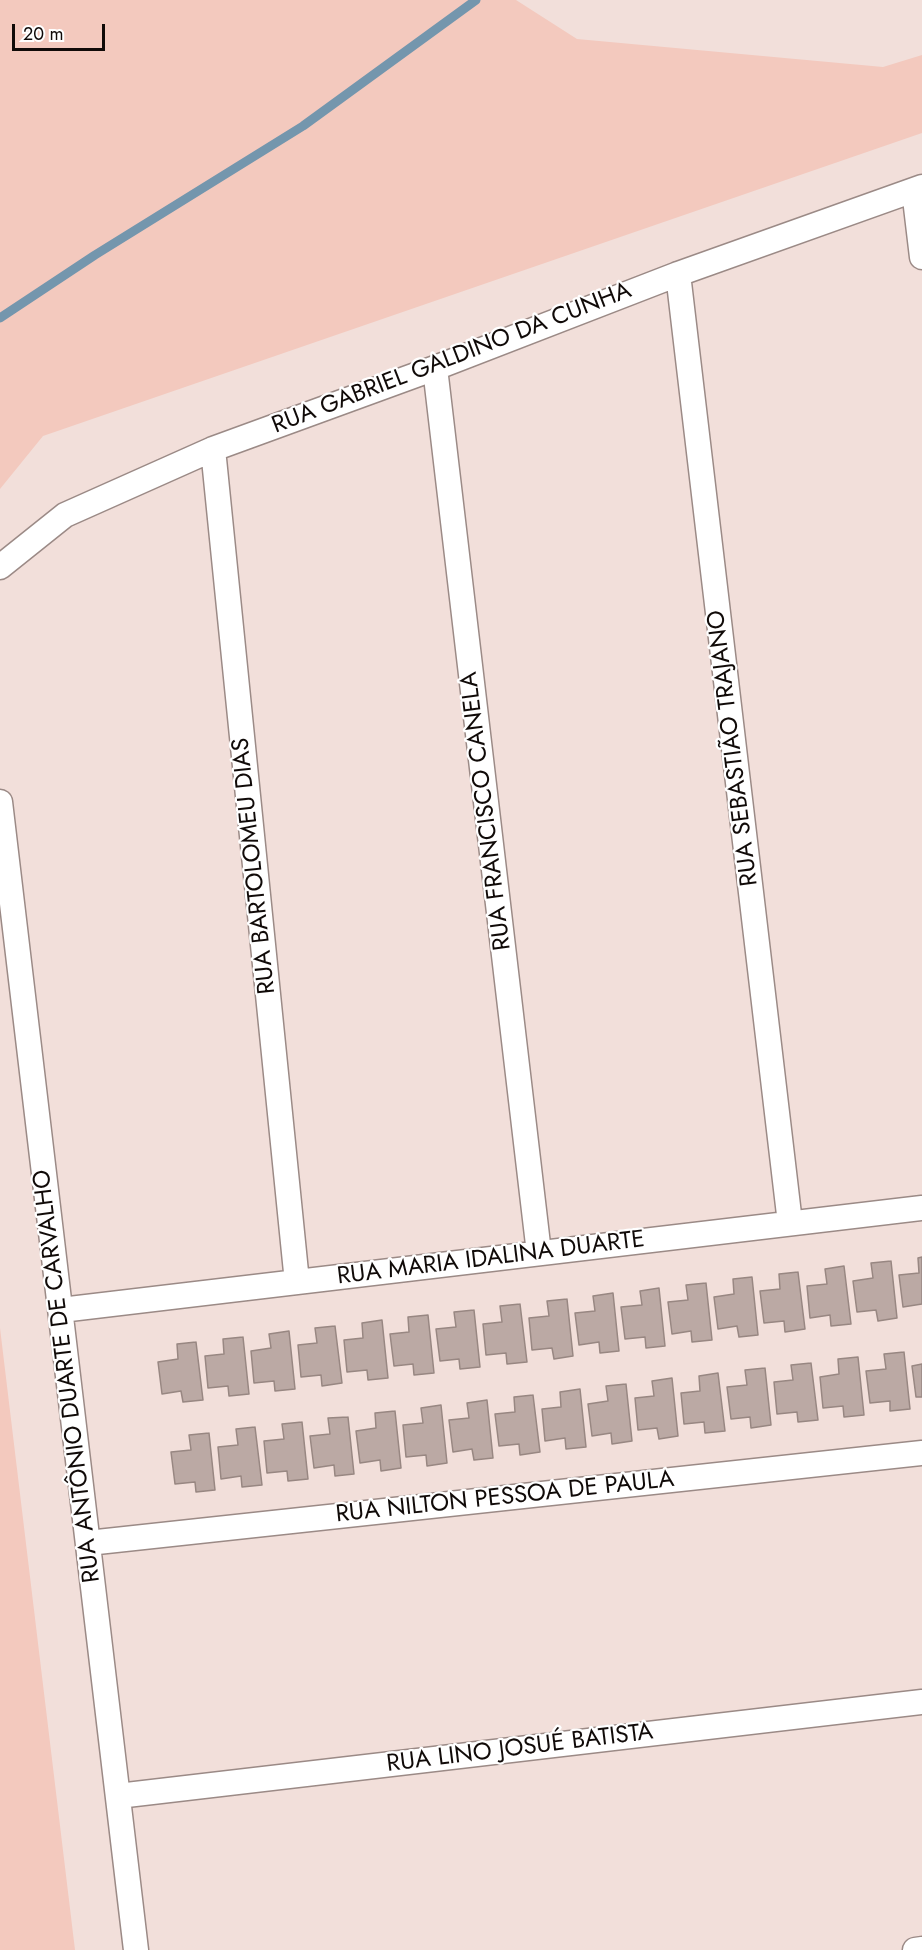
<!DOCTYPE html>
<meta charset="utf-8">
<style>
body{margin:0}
#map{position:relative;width:922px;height:1950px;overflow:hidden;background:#f2dfda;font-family:Jost,sans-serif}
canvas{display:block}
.scale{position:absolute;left:12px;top:24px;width:93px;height:27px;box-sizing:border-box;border:3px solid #100a08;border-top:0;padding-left:8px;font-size:18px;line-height:21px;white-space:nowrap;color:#100a08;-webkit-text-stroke:4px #fff;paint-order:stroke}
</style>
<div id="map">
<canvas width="922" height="1950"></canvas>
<div class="scale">20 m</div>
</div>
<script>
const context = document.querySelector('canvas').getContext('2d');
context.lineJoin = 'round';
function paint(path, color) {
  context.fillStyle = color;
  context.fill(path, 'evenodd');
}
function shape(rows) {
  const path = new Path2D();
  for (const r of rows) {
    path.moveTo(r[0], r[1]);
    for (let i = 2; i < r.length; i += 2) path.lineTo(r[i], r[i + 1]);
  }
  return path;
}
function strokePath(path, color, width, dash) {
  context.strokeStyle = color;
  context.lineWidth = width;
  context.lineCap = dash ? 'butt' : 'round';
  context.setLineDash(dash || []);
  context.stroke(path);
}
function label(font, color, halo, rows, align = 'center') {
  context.font = font + ' Jost,sans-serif';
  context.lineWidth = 4.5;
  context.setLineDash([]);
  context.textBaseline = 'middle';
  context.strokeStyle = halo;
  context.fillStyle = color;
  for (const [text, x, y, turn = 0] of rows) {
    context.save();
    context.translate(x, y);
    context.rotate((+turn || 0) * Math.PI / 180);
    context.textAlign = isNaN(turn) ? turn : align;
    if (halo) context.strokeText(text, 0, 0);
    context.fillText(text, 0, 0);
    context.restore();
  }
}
paint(shape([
 [0,0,516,0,577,39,883,67,922,55,922,133,43,436,0,489],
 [0,1328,75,1950,0,1950]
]), '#f3c9be');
strokePath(shape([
 [0,318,95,255,303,126,476,0]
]), '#7496ad', 9);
const building = shape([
 [922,1257,922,1304,903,1307,899,1275,919,1273,918,1258,922,1257],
 [891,1261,897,1318,878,1321,876,1310,857,1312,853,1281,873,1278,871,1263,891,1261],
 [844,1266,851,1324,831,1326,830,1315,810,1318,807,1286,827,1284,825,1269,844,1266],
 [798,1272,805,1329,785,1332,784,1321,764,1323,760,1291,780,1289,779,1274,798,1272],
 [752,1277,758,1335,739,1337,737,1326,718,1329,714,1297,734,1294,733,1279,752,1277],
 [706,1283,712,1340,692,1342,691,1331,672,1334,668,1302,688,1300,686,1285,706,1283],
 [659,1288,665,1346,646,1348,645,1337,625,1339,621,1307,642,1305,640,1291,659,1288],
 [613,1293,619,1351,600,1353,599,1342,579,1345,575,1313,595,1311,593,1296,613,1293],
 [567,1299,573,1356,554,1359,552,1348,532,1350,529,1318,549,1316,547,1301,567,1299],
 [520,1304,527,1362,507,1364,506,1353,486,1355,483,1324,502,1322,500,1306,520,1304],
 [474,1310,480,1367,460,1369,459,1359,440,1361,436,1329,456,1327,454,1312,474,1310],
 [428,1315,434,1373,414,1375,413,1364,394,1366,390,1334,409,1332,408,1317,428,1315],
 [382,1320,388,1378,368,1380,367,1370,347,1372,344,1340,363,1338,362,1323,382,1320],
 [335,1326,342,1383,322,1386,321,1375,301,1377,298,1345,317,1343,315,1328,335,1326],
 [289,1331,295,1389,275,1391,274,1381,254,1383,251,1351,271,1348,269,1334,289,1331],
 [243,1337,249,1394,229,1396,228,1386,208,1388,205,1356,224,1354,223,1339,243,1337],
 [196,1342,203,1400,183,1402,181,1391,162,1394,158,1362,178,1359,177,1344,196,1342],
 [904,1352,910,1409,890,1411,890,1401,870,1403,866,1371,886,1369,884,1354,904,1352],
 [858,1357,864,1415,844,1417,843,1406,823,1408,820,1377,839,1374,838,1359,858,1357],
 [811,1363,818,1420,798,1422,797,1412,777,1414,774,1382,793,1380,791,1365,811,1363],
 [922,1364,922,1397,916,1397,912,1366,922,1364],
 [765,1368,771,1425,751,1428,750,1417,731,1419,727,1387,747,1385,745,1370,765,1368],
 [718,1373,725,1431,705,1433,704,1422,684,1424,681,1393,700,1391,699,1376,718,1373],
 [672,1378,678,1436,659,1439,657,1428,638,1430,635,1398,654,1396,652,1381,672,1378],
 [626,1384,632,1441,612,1444,611,1433,592,1436,588,1404,608,1401,606,1386,626,1384],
 [580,1389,586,1447,566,1449,565,1438,545,1441,542,1409,561,1407,560,1392,580,1389],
 [533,1395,540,1452,520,1455,519,1444,499,1446,495,1414,515,1412,514,1397,533,1395],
 [487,1400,493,1458,474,1460,472,1449,453,1452,449,1420,469,1418,467,1403,487,1400],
 [441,1405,447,1463,427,1466,426,1455,406,1457,403,1425,423,1423,421,1408,441,1405],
 [395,1411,401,1468,381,1471,380,1460,360,1463,356,1431,376,1428,375,1413,395,1411],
 [348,1417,354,1474,335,1476,334,1465,314,1468,310,1436,330,1434,328,1418,348,1417],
 [302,1422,308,1479,288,1481,287,1471,267,1473,264,1441,284,1439,282,1424,302,1422],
 [255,1427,262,1485,242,1487,241,1476,221,1479,218,1447,238,1445,236,1429,255,1427],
 [209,1433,215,1490,196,1492,195,1482,175,1484,171,1452,191,1450,189,1435,209,1433]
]);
paint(building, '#bba9a4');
strokePath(building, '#988782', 1.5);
const street = shape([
 [914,190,922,257],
 [678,274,790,1223],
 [435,368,539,1253],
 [213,449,297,1282],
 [0,567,65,515,213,449,435,368,678,274,922,187],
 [0,802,136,1950],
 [61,1310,922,1208],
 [88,1543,922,1453],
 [118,1796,922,1702],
 [915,1950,922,1949]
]);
strokePath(street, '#9b8a86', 27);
strokePath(street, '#fff', 24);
label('24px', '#100a08', '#fff', [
 ["RUA GABRIEL GALDINO DA CUNHA",452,359,-21],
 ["RUA SEBASTIÃO TRAJANO",734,748,-97],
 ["RUA FRANCISCO CANELA",487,811,-97],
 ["RUA BARTOLOMEU DIAS",255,866,-96],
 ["RUA MARIA IDALINA DUARTE",491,1259,-7],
 ["RUA ANTÔNIO DUARTE DE CARVALHO",68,1376,-97],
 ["RUA NILTON PESSOA DE PAULA",505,1498,-6],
 ["RUA LINO JOSUÉ BATISTA",520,1749,-7]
]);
</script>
